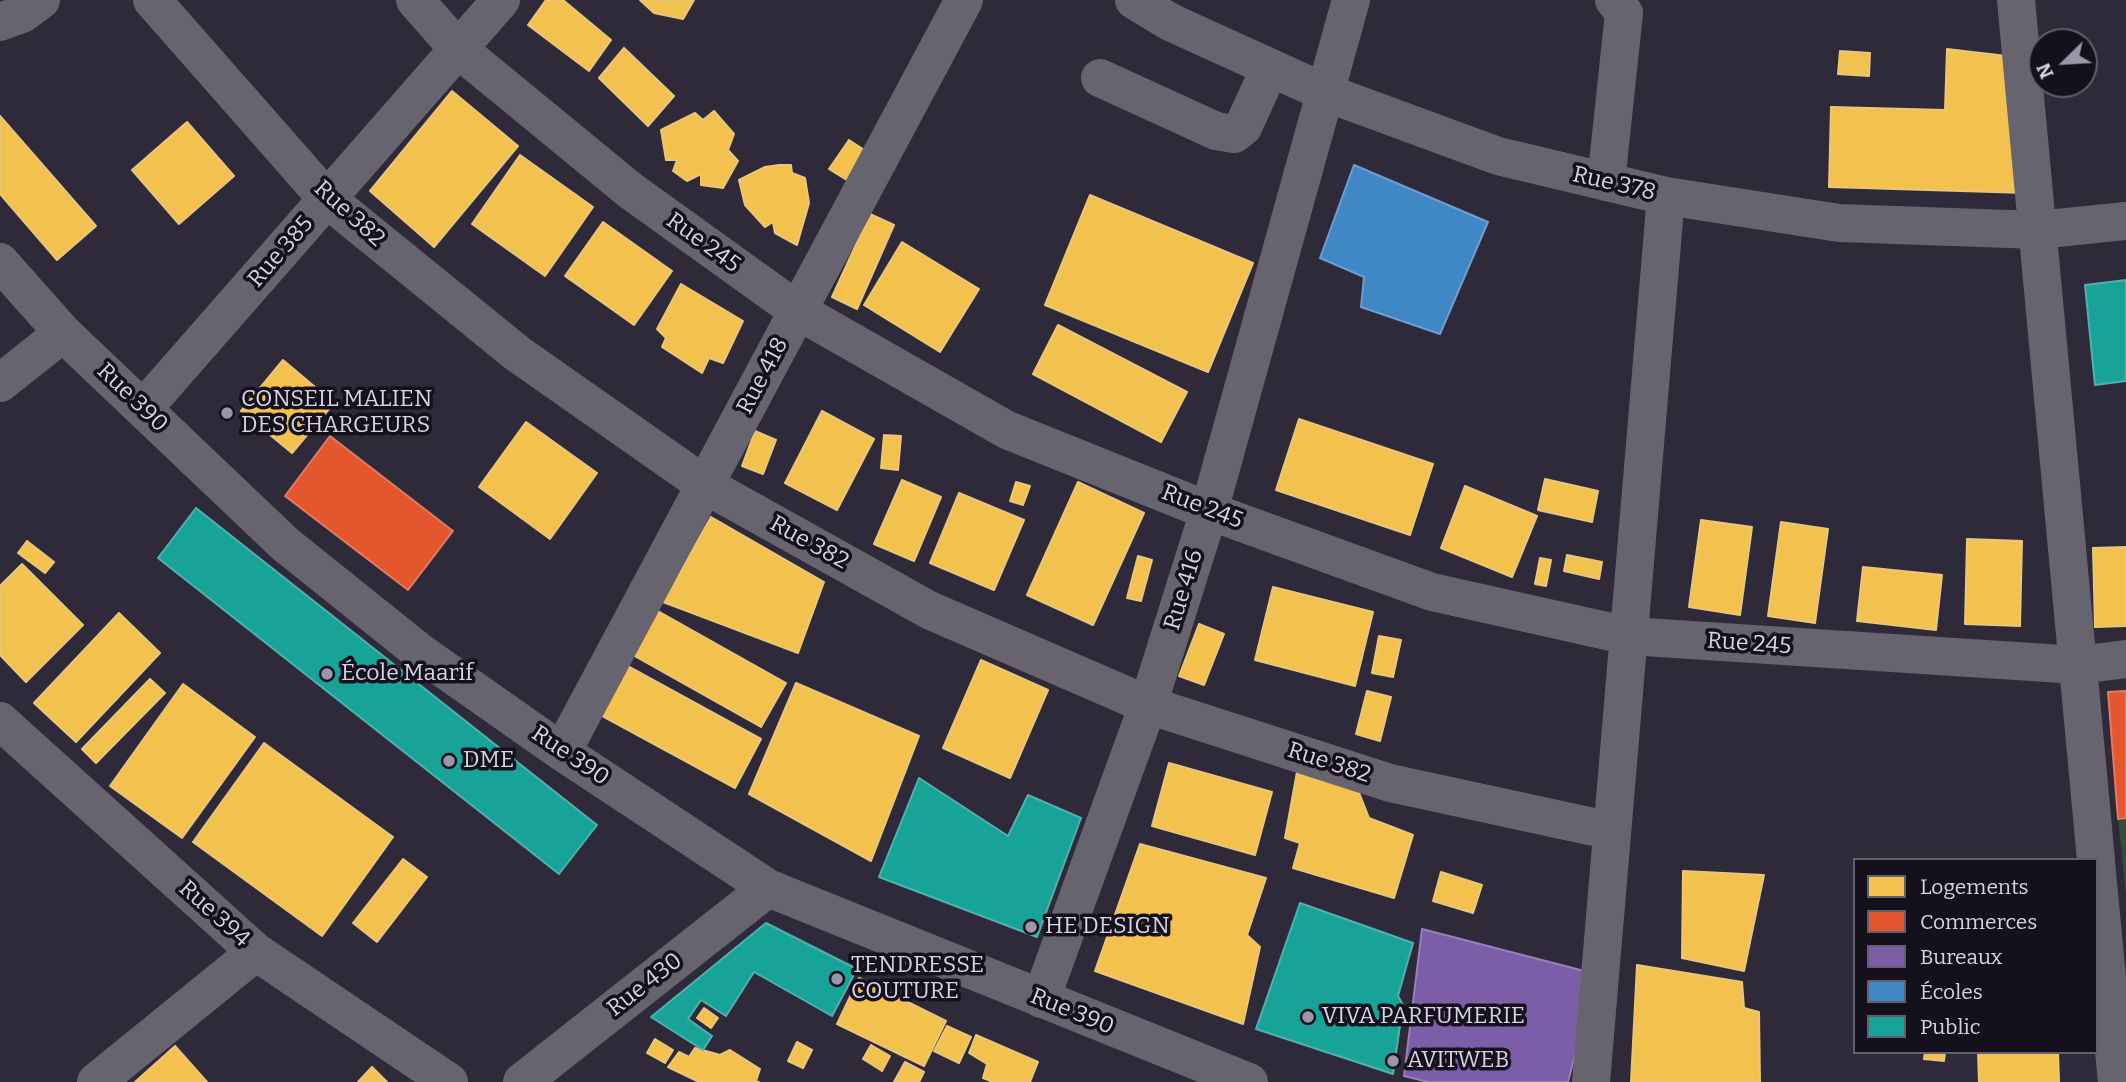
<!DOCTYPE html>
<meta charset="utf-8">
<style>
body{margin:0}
#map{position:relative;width:2126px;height:1082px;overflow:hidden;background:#2f2a39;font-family:Bitter,serif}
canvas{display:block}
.legend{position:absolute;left:1853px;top:858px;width:245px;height:196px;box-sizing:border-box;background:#14101c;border:2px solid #625e6c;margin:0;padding:9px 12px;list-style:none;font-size:21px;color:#d7d2e4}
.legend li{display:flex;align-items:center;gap:14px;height:35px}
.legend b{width:35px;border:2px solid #625e6c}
.north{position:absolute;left:2028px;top:28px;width:70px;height:70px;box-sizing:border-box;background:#14101c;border:2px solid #625e6c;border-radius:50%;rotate:246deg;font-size:19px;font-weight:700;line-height:28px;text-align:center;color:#d7d2e4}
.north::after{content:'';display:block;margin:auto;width:24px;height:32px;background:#9c97a8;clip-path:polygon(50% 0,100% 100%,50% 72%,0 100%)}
</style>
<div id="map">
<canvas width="2126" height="1082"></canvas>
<ul class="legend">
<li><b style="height:19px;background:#f2c14e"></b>Logements</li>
<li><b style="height:19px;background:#e4572e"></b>Commerces</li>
<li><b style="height:19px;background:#7b5ea7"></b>Bureaux</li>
<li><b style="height:19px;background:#3f88c5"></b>Écoles</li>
<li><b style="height:19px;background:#17a398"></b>Public</li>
</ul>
<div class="north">N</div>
</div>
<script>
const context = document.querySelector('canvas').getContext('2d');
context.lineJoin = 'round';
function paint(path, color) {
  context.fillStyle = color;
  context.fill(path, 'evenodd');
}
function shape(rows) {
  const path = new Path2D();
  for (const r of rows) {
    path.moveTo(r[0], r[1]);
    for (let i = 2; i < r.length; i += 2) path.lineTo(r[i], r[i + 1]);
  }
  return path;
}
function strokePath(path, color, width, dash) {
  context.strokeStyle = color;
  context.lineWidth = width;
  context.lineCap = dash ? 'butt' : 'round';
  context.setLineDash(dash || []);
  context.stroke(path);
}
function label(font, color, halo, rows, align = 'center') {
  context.font = font + ' Bitter,serif';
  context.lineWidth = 7;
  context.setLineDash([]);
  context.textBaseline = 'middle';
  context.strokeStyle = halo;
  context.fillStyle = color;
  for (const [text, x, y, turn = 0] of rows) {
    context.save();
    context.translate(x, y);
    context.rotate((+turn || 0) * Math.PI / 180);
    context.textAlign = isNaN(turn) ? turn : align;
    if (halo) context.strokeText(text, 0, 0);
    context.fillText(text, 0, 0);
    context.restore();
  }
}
paint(shape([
 [2126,818,2126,895,2118,819]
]), '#314d39');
const homes = shape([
 [546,0,563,0,611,40,589,71,528,25,546,0],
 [640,0,694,0,683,19,654,13,640,0],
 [624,48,674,96,648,126,599,78,624,48],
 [1947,49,2015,57,2026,193,1829,187,1831,107,1945,110,1947,49],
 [1840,51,1870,53,1869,76,1838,74,1840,51],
 [452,91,518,146,434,247,370,191,452,91],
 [714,111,734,134,728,150,738,161,723,188,701,185,701,174,687,181,673,171,677,160,666,160,661,130,695,113,703,120,714,111],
 [0,116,96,226,57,260,0,194,0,116],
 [187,122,234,176,179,224,132,170,187,122],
 [849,140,869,153,850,182,829,169,849,140],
 [520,155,593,207,545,276,472,224,520,155],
 [779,165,791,165,792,173,805,178,809,203,797,245,775,233,773,222,765,227,745,205,739,180,765,167,779,165],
 [1090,195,1253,263,1208,372,1045,305,1090,195],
 [870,214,894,225,857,309,832,297,870,214],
 [603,222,672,271,634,325,565,276,603,222],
 [902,242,979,289,940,352,864,305,902,242],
 [681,284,743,321,723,363,709,358,702,373,662,347,666,338,657,329,681,284],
 [1058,325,1187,392,1161,442,1033,374,1058,325],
 [283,360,334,403,292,453,241,411,283,360],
 [822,411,874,439,837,510,785,483,822,411],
 [1299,419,1433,464,1410,535,1276,490,1299,419],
 [526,422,597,473,550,539,479,487,526,422],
 [755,431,776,440,763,474,742,466,755,431],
 [884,435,901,436,898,470,881,468,884,435],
 [1545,479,1598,491,1592,522,1538,510,1545,479],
 [902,480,941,497,914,561,874,544,902,480],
 [1016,482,1030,486,1023,505,1010,501,1016,482],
 [1078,482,1144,513,1093,625,1027,595,1078,482],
 [1465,486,1537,516,1512,577,1441,548,1465,486],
 [959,493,1024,520,994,590,930,563,959,493],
 [711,517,824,582,798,653,663,602,711,517],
 [1701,520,1752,527,1740,615,1689,607,1701,520],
 [1781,522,1828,529,1815,623,1768,616,1781,522],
 [1967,539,2022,541,2020,626,1965,624,1967,539],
 [27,541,54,562,45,573,18,553,27,541],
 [2126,547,2126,626,2095,627,2093,548,2126,547],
 [1567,555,1602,562,1599,579,1564,571,1567,555],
 [1138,556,1152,560,1141,601,1127,598,1138,556],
 [1540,558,1551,560,1546,586,1535,584,1540,558],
 [22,564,83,625,26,682,0,655,0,586,22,564],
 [1863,567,1942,575,1936,630,1857,621,1863,567],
 [1273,587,1373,612,1355,686,1255,660,1273,587],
 [656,610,786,683,761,727,631,654,656,610],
 [119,613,160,653,76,742,34,703,119,613],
 [1199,624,1224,634,1204,685,1179,676,1199,624],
 [1379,636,1401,640,1393,677,1372,673,1379,636],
 [981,660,1048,690,1010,778,943,748,981,660],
 [622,663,761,739,735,788,595,712,622,663],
 [150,679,165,693,96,763,82,749,150,679],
 [796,683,919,736,871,861,749,794,796,683],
 [183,684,255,737,182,838,110,786,183,684],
 [1367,691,1391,697,1380,741,1356,734,1367,691],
 [264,743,393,837,322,936,193,842,264,743],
 [1169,763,1272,792,1255,855,1152,826,1169,763],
 [1297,772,1358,790,1369,818,1413,835,1394,898,1293,868,1300,843,1285,838,1297,772],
 [1140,844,1266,878,1247,935,1260,947,1243,1024,1095,971,1140,844],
 [403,859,427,877,377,942,353,923,403,859],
 [1683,871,1764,875,1744,971,1682,958,1683,871],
 [1441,872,1482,885,1473,913,1433,901,1441,872],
 [1637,965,1742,982,1744,1008,1759,1012,1760,1082,1631,1082,1637,965],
 [859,978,946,1021,924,1066,837,1024,859,978],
 [704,1008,718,1018,711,1028,697,1018,704,1008],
 [947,1026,971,1037,959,1063,934,1051,947,1026],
 [976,1035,1038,1062,1030,1082,993,1082,983,1078,987,1064,969,1053,976,1035],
 [655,1039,673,1050,665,1063,647,1053,655,1039],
 [797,1042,812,1050,803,1068,788,1061,797,1042],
 [871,1045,890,1056,882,1071,863,1059,871,1045],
 [175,1046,207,1082,135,1082,175,1046],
 [695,1048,720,1055,730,1050,760,1069,756,1081,759,1082,699,1082,668,1067,679,1052,689,1057,695,1048],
 [1925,1052,1945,1052,1944,1061,1924,1059,1925,1052],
 [1978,1052,2058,1052,2059,1082,1979,1082,1978,1052],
 [905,1062,924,1072,919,1082,894,1082,905,1062],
 [372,1067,387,1082,358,1082,372,1067]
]);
paint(homes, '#f2c14e');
strokePath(homes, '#eac67b', 2);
const shops = shape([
 [330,436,453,531,408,590,285,496,330,436],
 [2126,691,2126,818,2118,819,2108,692,2126,691]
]);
paint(shops, '#e4572e');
strokePath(shops, '#e07c65', 2);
const offices = shape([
 [1422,929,1596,974,1568,1082,1428,1082,1404,1076,1422,929]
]);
paint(offices, '#7b5ea7');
strokePath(offices, '#9781b9', 2);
const schools = shape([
 [1354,165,1488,222,1440,334,1361,307,1364,277,1320,258,1354,165]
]);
paint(schools, '#3f88c5');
strokePath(schools, '#6d9ece', 2);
const public = shape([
 [2126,280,2126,381,2095,385,2085,285,2126,280],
 [196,508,597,825,559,874,158,558,196,508],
 [919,778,1008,836,1028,795,1081,818,1037,937,879,877,919,778],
 [1300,903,1413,943,1398,996,1403,1005,1393,1074,1256,1029,1300,903],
 [766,923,857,969,832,1016,754,972,726,1016,701,1000,688,1019,712,1036,703,1050,651,1017,766,923]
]);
paint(public, '#17a398');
strokePath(public, '#51b1af', 2);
strokePath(shape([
 [152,0,327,199,518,354,705,485,929,610,1148,705,1390,783,1612,831],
 [415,0,458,49,631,191,798,311,1007,430,1209,511,1432,592,1629,636,2078,665,2126,659],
 [1134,0,1170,22,1324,92,1498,156,1666,196,1839,223,2038,230,2126,221],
 [2016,0,2096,860],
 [0,22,22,14,41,0],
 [1100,78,1216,131,1234,134,1243,127,1270,68],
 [1606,182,1624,13,1614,0],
 [0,262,63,333,285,544,421,653,562,752,768,888,1249,1082],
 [0,383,63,333],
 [143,409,501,0],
 [0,721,256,952,449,1082],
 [562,752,964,0],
 [2096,862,2117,1082],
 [1041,999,1148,705,1209,511,1351,0],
 [96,1082,256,952],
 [522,1082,768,888],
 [1591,1082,1666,196]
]), '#68646f', 38);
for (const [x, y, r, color] of [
 [227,413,7,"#9c97a8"],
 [327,674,7,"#9c97a8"],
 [449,761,7,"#9c97a8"],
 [1031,927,7,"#9c97a8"],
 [837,979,7,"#9c97a8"],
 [1308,1017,7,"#9c97a8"],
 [1393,1061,7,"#9c97a8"]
]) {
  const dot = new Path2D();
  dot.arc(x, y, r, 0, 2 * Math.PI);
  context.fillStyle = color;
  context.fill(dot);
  strokePath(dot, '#14101c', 2.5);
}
label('23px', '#d7d2e4', '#14101c', [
 ["Rue 378",1614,184,13],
 ["Rue 382",349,214,42],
 ["Rue 245",703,243,36],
 ["Rue 385",281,252,-49],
 ["Rue 418",763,376,-62],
 ["Rue 390",132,398,44],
 ["Rue 245",1202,507,21],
 ["Rue 382",809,543,29],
 ["Rue 416",1184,590,-73],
 ["Rue 245",1749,644,4],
 ["Rue 390",570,756,34],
 ["Rue 382",1329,763,18],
 ["Rue 394",214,914,42],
 ["Rue 430",645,985,-38],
 ["Rue 390",1072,1012,22]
]);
label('23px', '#d7d2e4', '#14101c', [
 ["CONSEIL MALIEN",241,400],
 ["DES CHARGEURS",241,426],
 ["École Maarif",341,674],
 ["DME",463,761],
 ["HE DESIGN",1045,927],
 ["TENDRESSE",851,966],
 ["COUTURE",851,992],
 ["VIVA PARFUMERIE",1322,1017],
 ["AVITWEB",1407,1061]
], 'left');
</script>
